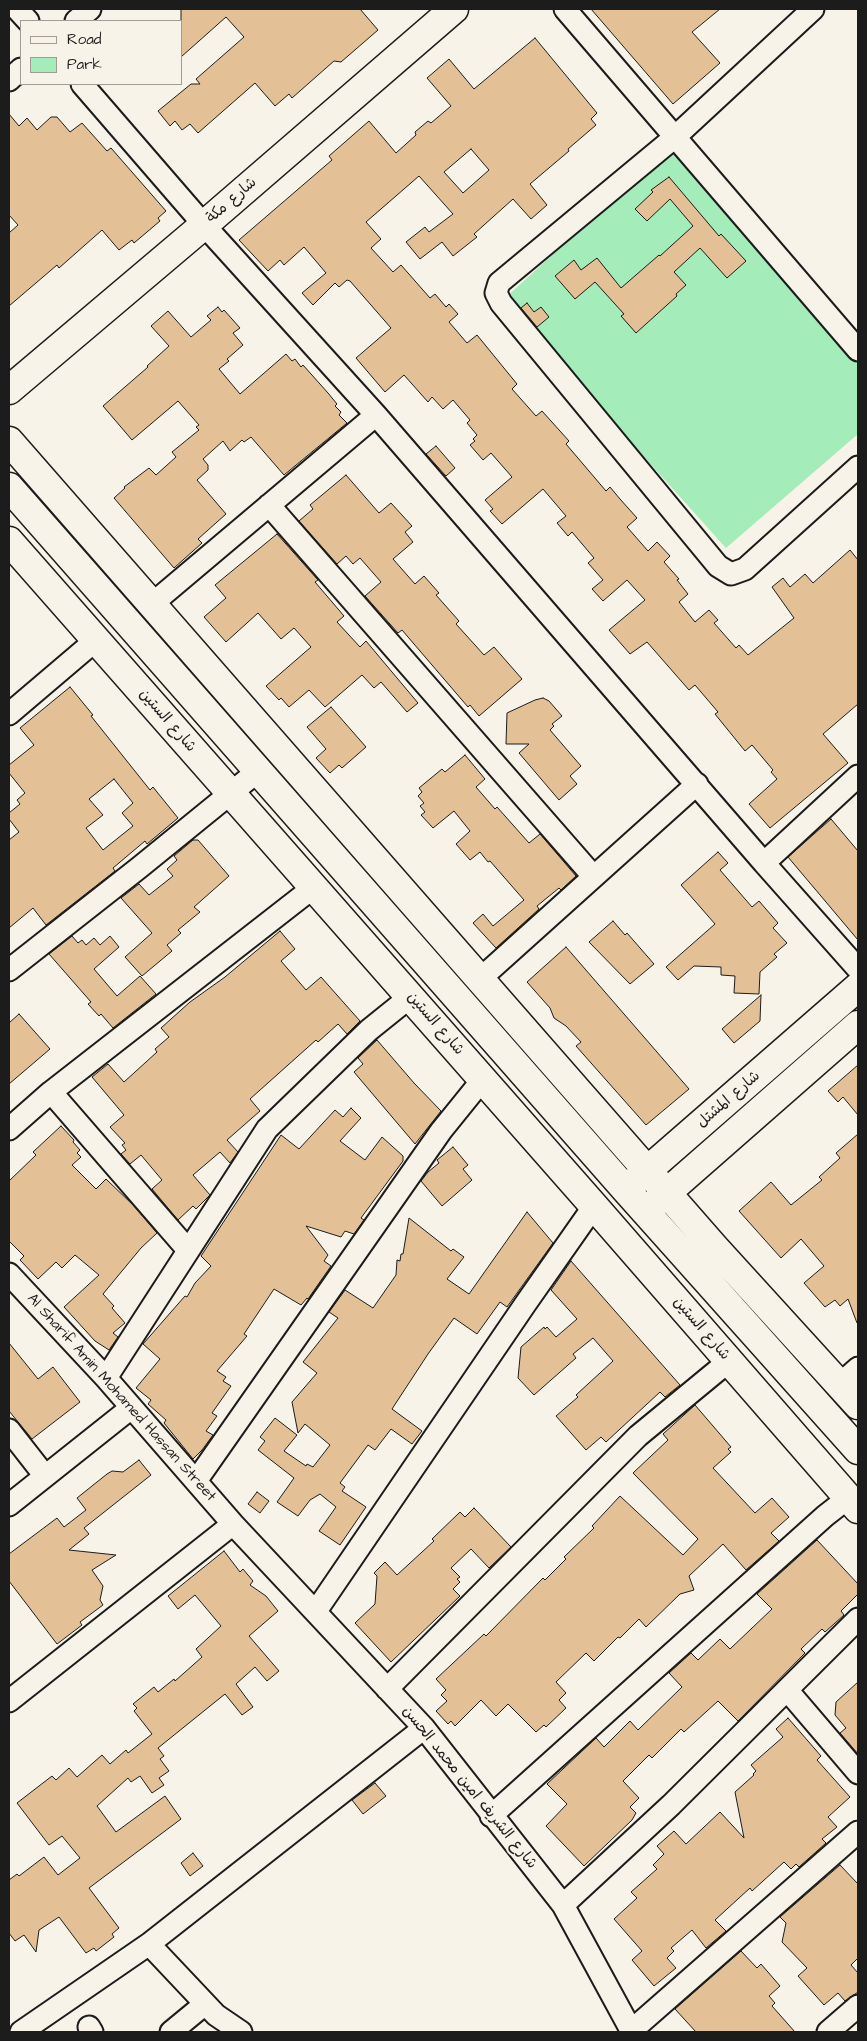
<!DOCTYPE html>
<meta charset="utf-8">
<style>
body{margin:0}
#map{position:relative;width:867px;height:2041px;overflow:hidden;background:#f7f3e8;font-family:"Architects Daughter",sans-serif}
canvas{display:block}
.frame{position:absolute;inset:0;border:10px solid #1c1c1c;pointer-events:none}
.legend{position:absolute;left:20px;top:20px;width:162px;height:65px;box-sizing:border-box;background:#f7f3e8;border:1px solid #9f9d96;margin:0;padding:6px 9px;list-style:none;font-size:15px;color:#1c1c1c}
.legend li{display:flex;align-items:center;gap:10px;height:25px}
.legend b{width:25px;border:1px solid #9f9d96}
</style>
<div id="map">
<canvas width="867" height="2041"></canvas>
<div class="frame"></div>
<ul class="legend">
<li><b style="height:6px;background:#f7f3e8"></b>Road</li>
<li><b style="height:14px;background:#a4ecba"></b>Park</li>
</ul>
</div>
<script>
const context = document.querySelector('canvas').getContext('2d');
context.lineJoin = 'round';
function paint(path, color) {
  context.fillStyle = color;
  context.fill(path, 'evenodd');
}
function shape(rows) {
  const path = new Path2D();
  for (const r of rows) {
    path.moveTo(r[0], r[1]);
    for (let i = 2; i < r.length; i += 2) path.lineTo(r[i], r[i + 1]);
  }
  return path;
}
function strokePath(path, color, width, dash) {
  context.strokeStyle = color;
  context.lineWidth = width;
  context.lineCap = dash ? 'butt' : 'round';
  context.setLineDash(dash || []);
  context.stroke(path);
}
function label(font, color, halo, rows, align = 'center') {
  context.font = font + ' "Architects Daughter","Playpen Sans Arabic",sans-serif';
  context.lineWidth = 4;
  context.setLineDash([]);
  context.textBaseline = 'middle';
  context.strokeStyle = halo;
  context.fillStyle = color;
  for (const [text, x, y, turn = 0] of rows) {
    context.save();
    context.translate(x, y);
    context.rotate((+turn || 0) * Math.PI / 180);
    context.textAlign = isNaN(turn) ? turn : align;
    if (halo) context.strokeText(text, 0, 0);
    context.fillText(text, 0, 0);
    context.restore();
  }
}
paint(shape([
 [671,146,858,364,858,434,726,548,503,300]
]), '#a4ecba');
const building = shape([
 [181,9,360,9,378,30,341,62,334,61,292,98,289,94,275,106,255,83,198,133,190,124,182,130,175,121,170,126,158,111,191,84,200,84,196,79,244,37,226,17,181,57,181,9],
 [591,9,720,9,692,32,720,63,673,104,591,9],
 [535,38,597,113,591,119,596,125,568,149,569,151,530,184,547,205,531,219,513,199,474,234,477,237,453,256,442,242,420,259,406,242,425,227,429,232,453,214,419,176,366,222,381,239,371,248,393,272,401,265,430,298,435,294,446,307,449,304,458,314,449,322,467,343,477,335,517,384,512,389,536,416,542,411,569,441,566,444,606,491,610,487,620,499,637,518,627,527,648,551,657,542,670,556,664,562,679,579,677,580,688,594,679,602,695,622,709,610,718,620,714,623,736,648,739,645,748,655,794,618,772,587,783,578,790,587,805,574,813,583,850,550,858,560,858,704,823,734,848,763,770,828,749,804,777,779,771,772,773,770,752,745,745,751,715,714,718,712,695,685,689,690,647,642,630,654,609,630,645,600,627,580,603,601,592,589,603,580,588,563,594,558,572,532,568,536,557,523,566,516,543,489,502,524,490,511,493,509,485,500,512,477,491,453,483,460,470,445,475,441,473,439,477,435,467,423,470,420,453,400,443,409,432,397,428,402,404,375,385,392,356,358,391,328,350,281,347,280,339,287,335,283,313,305,302,293,326,273,304,247,284,265,280,260,268,271,239,240,332,160,329,156,369,121,396,153,416,135,415,132,428,121,431,123,451,106,427,78,449,59,474,89,535,38],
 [471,149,489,170,463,193,444,172,471,149],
 [9,114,19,126,27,118,37,130,51,117,57,117,70,132,82,123,107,151,111,148,166,211,158,218,160,221,134,243,132,240,119,250,102,230,59,268,57,265,9,306,9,233,18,225,9,215,9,114],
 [669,177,719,236,721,234,746,261,727,278,700,248,674,272,686,285,676,294,677,296,636,333,621,316,624,314,595,282,575,299,555,276,574,260,581,270,597,258,621,288,659,255,660,256,693,226,670,199,647,221,635,209,653,192,651,190,669,177],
 [527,303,534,312,541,307,549,317,537,327,521,308,527,303],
 [218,307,222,312,224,310,240,328,233,333,243,345,227,359,229,361,219,369,240,394,286,354,292,361,295,359,301,367,303,365,328,393,337,404,335,406,341,412,339,415,347,423,284,475,251,437,244,442,242,440,230,451,223,441,203,459,208,465,208,470,197,480,226,514,198,539,202,543,174,568,114,498,125,488,124,487,149,468,156,475,176,457,172,452,199,430,196,427,199,425,178,401,132,440,103,406,148,367,147,366,169,346,151,326,168,311,191,337,211,320,207,316,218,307],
 [436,446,455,468,446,476,426,454,436,446],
 [346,475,379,513,391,503,412,526,405,532,413,542,393,559,415,584,424,576,439,593,436,595,459,621,456,624,484,655,494,647,522,679,479,716,470,705,468,707,402,630,398,633,365,596,381,582,360,558,353,564,346,556,337,564,299,521,313,509,310,505,346,475],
 [277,534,318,580,315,582,344,616,337,622,360,647,366,641,418,703,407,712,381,682,374,688,362,675,325,707,309,690,289,707,281,698,279,700,266,686,311,647,294,628,281,639,258,613,226,642,204,617,226,598,215,585,277,534],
 [70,687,93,715,91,716,150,790,153,787,178,818,147,844,145,841,113,868,115,871,46,925,33,908,9,928,9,840,19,832,9,819,9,813,20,804,17,800,25,793,9,773,9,765,34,745,20,728,70,687],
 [114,779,133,803,122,813,133,826,103,850,86,828,103,815,89,799,114,779],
 [543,698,549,701,562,716,552,724,554,726,550,730,581,766,570,776,577,784,559,800,519,753,529,744,506,744,507,713,535,700,543,698],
 [331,707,366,747,342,768,339,765,330,773,316,758,326,749,307,727,331,707],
 [465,755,485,779,476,787,495,809,497,807,529,843,540,834,576,876,561,890,559,888,537,906,539,909,496,948,473,923,483,914,493,926,524,900,490,861,488,862,480,852,470,860,456,844,470,831,454,811,433,828,421,815,425,812,420,806,424,803,418,796,422,792,419,788,442,769,445,772,465,755],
 [831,819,858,851,858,940,788,857,831,819],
 [193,840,198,840,229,876,194,907,200,912,178,930,181,933,167,945,172,951,142,976,125,957,152,933,121,898,139,884,149,895,173,876,167,869,177,860,174,856,193,840],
 [718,852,728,863,720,870,752,907,759,901,778,923,773,928,787,943,774,954,777,957,760,972,759,994,734,993,735,976,721,975,721,967,694,966,678,980,666,967,715,924,681,885,718,852],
 [613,921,625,935,627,933,654,964,630,984,589,942,613,921],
 [280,931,295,949,281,961,306,990,321,977,360,1021,347,1034,338,1024,318,1042,316,1040,250,1099,260,1111,227,1140,238,1152,230,1163,220,1152,193,1175,210,1195,196,1209,193,1206,178,1220,152,1189,162,1180,141,1155,130,1164,121,1154,126,1150,122,1145,125,1143,110,1127,124,1115,92,1077,108,1064,124,1082,157,1052,155,1049,169,1037,161,1028,190,1002,225,977,280,931],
 [72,936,78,943,82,940,86,945,94,938,100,945,110,936,119,947,94,969,117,996,140,976,156,994,113,1028,101,1014,99,1016,88,1004,91,1002,49,954,72,936],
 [566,947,689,1089,646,1125,576,1046,581,1042,566,1026,554,1018,550,1008,527,982,566,947],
 [761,995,760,1021,734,1043,722,1029,761,995],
 [19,1014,50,1049,9,1084,9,1023,19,1014],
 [377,1040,414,1083,441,1111,415,1144,354,1072,363,1064,358,1058,377,1040],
 [858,1065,858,1115,843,1097,838,1102,828,1091,858,1065],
 [351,1108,361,1118,340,1141,365,1160,382,1137,403,1156,403,1161,361,1218,364,1220,354,1234,345,1231,341,1237,306,1226,328,1255,324,1261,331,1266,308,1299,307,1298,301,1305,274,1289,244,1334,247,1336,217,1371,226,1377,223,1381,231,1386,212,1413,217,1416,206,1431,213,1435,202,1450,193,1459,164,1423,166,1420,148,1404,151,1400,136,1388,160,1359,143,1344,185,1296,187,1297,195,1283,211,1266,201,1256,281,1135,299,1149,335,1110,343,1117,351,1108],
 [61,1126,74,1140,73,1142,80,1150,77,1153,81,1157,72,1165,96,1189,106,1179,133,1205,157,1233,141,1248,103,1294,114,1306,112,1308,125,1323,113,1333,118,1337,109,1350,95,1341,64,1307,99,1275,75,1255,62,1268,56,1262,38,1279,20,1260,24,1256,9,1241,9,1181,36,1155,33,1152,61,1126],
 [858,1134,858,1323,857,1323,848,1299,840,1306,835,1300,825,1307,804,1283,824,1266,801,1239,781,1258,739,1211,771,1182,791,1205,822,1180,819,1177,840,1158,836,1153,858,1134],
 [453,1147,468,1165,463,1169,472,1180,442,1206,421,1181,428,1172,439,1163,437,1160,453,1147],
 [527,1212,553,1243,507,1307,500,1302,477,1334,454,1318,428,1354,392,1409,422,1431,412,1444,391,1429,375,1450,368,1445,340,1483,345,1487,342,1491,366,1507,340,1545,319,1531,336,1507,320,1494,310,1500,298,1516,277,1502,294,1478,258,1450,265,1441,260,1437,275,1418,297,1435,284,1451,306,1466,307,1464,313,1467,330,1445,305,1424,298,1433,292,1402,317,1373,303,1362,338,1318,329,1312,345,1290,373,1308,396,1275,397,1260,400,1261,401,1254,403,1254,409,1218,451,1251,453,1249,464,1257,447,1279,469,1294,527,1212],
 [571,1261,680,1385,665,1397,660,1392,606,1442,601,1437,586,1450,556,1416,578,1397,576,1395,613,1361,593,1338,573,1354,576,1358,534,1395,518,1378,521,1347,544,1327,545,1329,547,1327,556,1337,577,1319,551,1290,571,1261],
 [9,1343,38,1379,53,1367,80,1402,32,1439,9,1411,9,1343],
 [695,1405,731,1447,728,1449,731,1452,713,1468,755,1513,772,1498,789,1517,771,1533,779,1541,746,1570,723,1544,689,1576,694,1590,680,1594,646,1627,639,1619,620,1638,618,1637,594,1661,586,1653,556,1682,566,1693,559,1700,566,1708,546,1727,544,1725,536,1732,508,1704,496,1716,481,1700,455,1726,451,1721,448,1724,436,1711,447,1701,441,1695,446,1690,436,1679,484,1634,486,1636,543,1578,545,1580,566,1559,564,1557,594,1528,592,1526,620,1496,683,1555,698,1539,633,1473,668,1440,663,1434,695,1405],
 [139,1460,151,1475,84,1528,89,1534,69,1550,116,1555,92,1570,103,1586,100,1600,103,1605,80,1622,82,1625,57,1644,9,1581,9,1554,57,1518,64,1527,86,1510,77,1498,107,1474,112,1471,123,1472,139,1460],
 [257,1492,269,1501,260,1513,248,1504,257,1492],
 [474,1508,511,1547,489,1568,471,1549,451,1568,460,1577,457,1579,460,1582,453,1589,460,1596,391,1662,355,1623,375,1604,377,1576,374,1573,385,1562,397,1575,434,1541,432,1539,460,1512,465,1517,474,1508],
 [817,1540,858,1584,858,1594,841,1611,844,1615,825,1632,822,1629,801,1649,805,1653,738,1721,718,1701,684,1732,681,1729,652,1758,649,1755,623,1781,639,1798,630,1807,636,1813,632,1820,584,1866,546,1826,567,1804,547,1784,596,1738,604,1747,630,1721,638,1730,682,1687,669,1673,691,1653,698,1660,720,1639,730,1649,772,1609,757,1594,817,1540],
 [224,1551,240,1572,243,1569,253,1581,250,1585,266,1596,278,1611,249,1636,279,1671,267,1681,255,1667,236,1684,253,1707,242,1715,225,1694,158,1748,164,1756,160,1759,169,1771,159,1778,164,1785,152,1793,140,1776,131,1782,128,1778,97,1806,116,1832,165,1796,181,1819,89,1888,119,1928,112,1934,114,1937,96,1951,94,1948,86,1953,59,1917,39,1930,36,1952,24,1935,15,1941,9,1933,9,1880,17,1874,19,1876,44,1857,58,1875,80,1858,62,1836,49,1845,17,1803,52,1776,56,1780,69,1768,77,1777,102,1755,110,1764,126,1750,128,1753,152,1734,134,1711,137,1708,133,1704,154,1687,158,1692,174,1679,175,1681,202,1657,196,1649,221,1626,195,1595,178,1609,168,1596,224,1551],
 [858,1682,858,1754,840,1733,846,1728,835,1715,836,1702,858,1682],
 [788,1718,821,1756,817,1760,850,1797,828,1817,837,1827,822,1839,826,1843,799,1867,796,1864,791,1869,784,1862,752,1891,750,1888,715,1920,726,1931,706,1948,692,1930,671,1948,674,1951,667,1958,676,1968,654,1986,632,1960,642,1951,614,1919,637,1898,631,1892,657,1869,653,1865,664,1854,657,1846,674,1831,686,1844,720,1812,744,1838,735,1792,754,1775,753,1774,756,1771,751,1765,783,1737,776,1729,788,1718],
 [375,1783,386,1796,363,1814,352,1800,375,1783],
 [193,1853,203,1866,190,1876,181,1863,193,1853],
 [840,1865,858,1884,858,1958,851,1965,858,1973,858,1992,845,2001,838,1993,824,2005,798,1976,807,1968,782,1942,786,1923,780,1917,840,1865],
 [741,1951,757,1968,761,1964,780,1986,769,1996,775,2003,772,2006,795,2032,696,2032,675,2009,741,1951]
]);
paint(building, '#e3c095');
strokePath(building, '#1c1c1c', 1);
const street = shape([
 [17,9,28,21],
 [565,9,858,350],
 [813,9,675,137,499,283,496,293,501,303,718,566,731,574,745,569,858,467],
 [76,21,90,9],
 [9,80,21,69],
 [82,84,204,225,376,415,764,863,858,776],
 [269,505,593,876],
 [152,604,376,415],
 [9,714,96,640],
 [764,863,858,969],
 [9,970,140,867,258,771],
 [480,979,697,784],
 [51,1092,188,1250],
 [9,1129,51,1092,314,887],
 [9,1274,106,1378,233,1524,424,1728,563,1905,632,2032],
 [106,1378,267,1129,369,1030,410,997],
 [840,1384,858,1368],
 [9,1430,45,1476],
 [196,1481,441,1131,483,1079],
 [9,1505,131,1408],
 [316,1611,526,1303,594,1206],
 [387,1689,638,1436,729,1361],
 [788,1691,858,1773],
 [9,1701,233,1524],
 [491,1816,825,1516,848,1498],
 [563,1905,671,1805,858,1619],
 [149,1944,216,2015,241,2032],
 [89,2027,92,2032],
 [631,2031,858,1832],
 [21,2032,149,1944,424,1728],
 [171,2032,205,2004],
 [828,2032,858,2006]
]);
const secondary = shape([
 [9,390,204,225,454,9],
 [9,441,715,1248,858,1405],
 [9,487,626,1190,858,1450],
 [9,541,594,1206,858,1509],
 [633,1183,858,987],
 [654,1204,858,1025]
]);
strokePath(street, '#1c1c1c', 25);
strokePath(secondary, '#1c1c1c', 31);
strokePath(street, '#f7f3e8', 21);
strokePath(secondary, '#f7f3e8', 28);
label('15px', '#1c1c1c', '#f7f3e8', [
 ["شارع مكة",232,201,-41],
 ["شارع الستين",167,721,49],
 ["شارع الستين",435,1024,49],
 ["شارع المشتل",729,1100,-41],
 ["شارع الستين",701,1329,49],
 ["Al Sharif Amin Mohamed Hassan Street",121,1398,48],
 ["شارع الشريف امين محمد الحسن",469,1788,51]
]);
</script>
